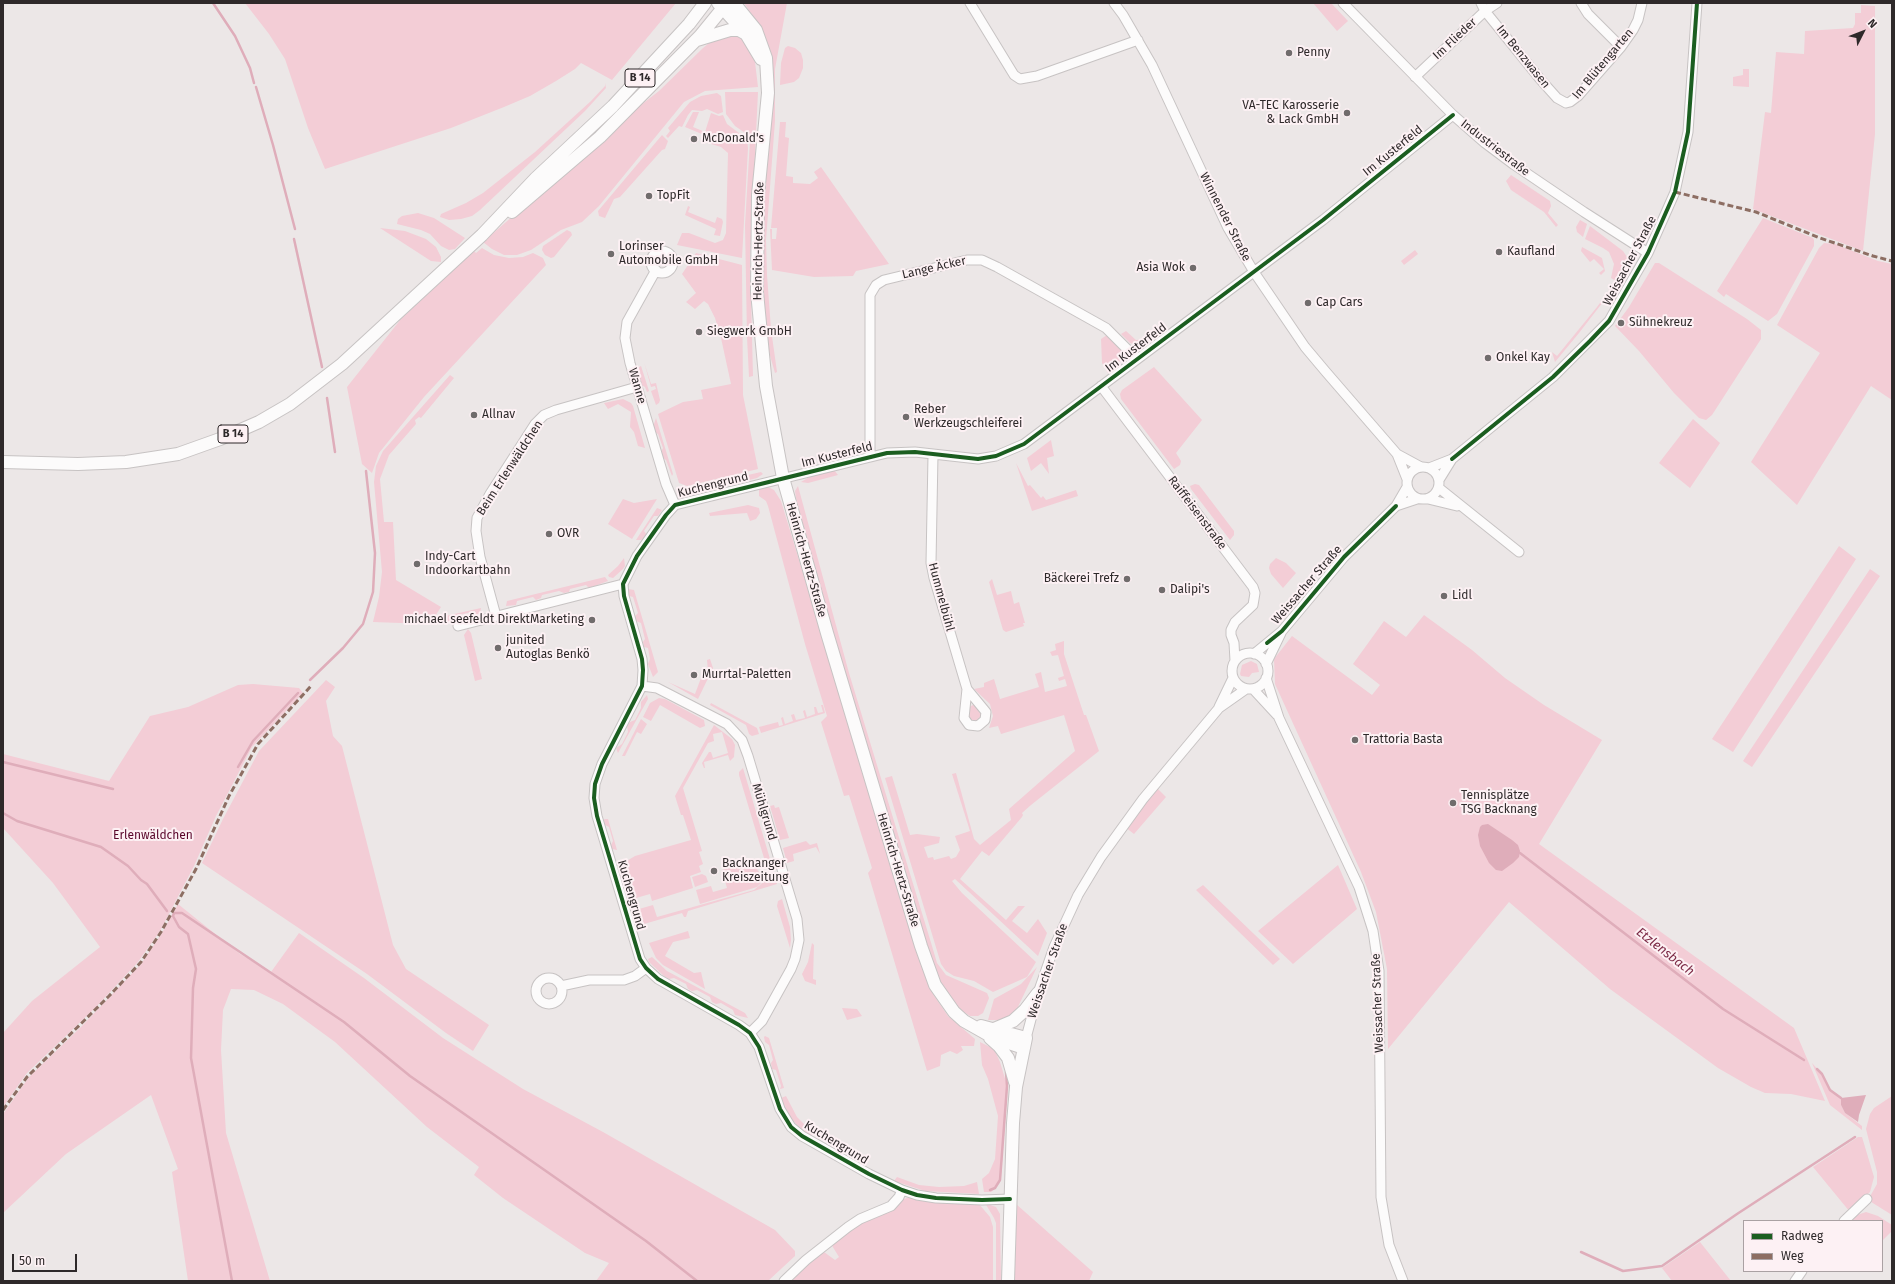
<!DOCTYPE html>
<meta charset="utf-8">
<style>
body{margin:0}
#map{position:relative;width:1895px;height:1284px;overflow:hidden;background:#ece7e7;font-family:"Fira Sans",sans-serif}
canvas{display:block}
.frame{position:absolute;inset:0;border:4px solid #2e292a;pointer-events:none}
.legend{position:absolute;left:1743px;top:1220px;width:140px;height:52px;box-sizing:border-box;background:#fdf1f4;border:1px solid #aaa1a3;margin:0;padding:5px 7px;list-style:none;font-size:12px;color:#2e292a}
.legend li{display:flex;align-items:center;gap:8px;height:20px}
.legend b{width:20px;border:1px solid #aaa1a3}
.north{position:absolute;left:1843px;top:12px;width:40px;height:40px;-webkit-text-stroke:3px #fdf1f4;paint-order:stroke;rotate:48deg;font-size:11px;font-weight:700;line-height:16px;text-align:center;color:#2e292a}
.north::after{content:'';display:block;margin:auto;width:14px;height:18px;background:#2e292a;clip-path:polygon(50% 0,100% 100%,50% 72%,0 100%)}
.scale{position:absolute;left:12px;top:1254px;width:65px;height:18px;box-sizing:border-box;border:2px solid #2e292a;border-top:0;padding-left:5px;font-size:12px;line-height:14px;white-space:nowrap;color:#2e292a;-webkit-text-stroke:3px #fdf1f4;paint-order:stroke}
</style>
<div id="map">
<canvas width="1895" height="1284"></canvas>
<div class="frame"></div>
<ul class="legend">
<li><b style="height:5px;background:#1b5e20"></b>Radweg</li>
<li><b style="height:5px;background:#8d6e63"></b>Weg</li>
</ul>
<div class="north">N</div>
<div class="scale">50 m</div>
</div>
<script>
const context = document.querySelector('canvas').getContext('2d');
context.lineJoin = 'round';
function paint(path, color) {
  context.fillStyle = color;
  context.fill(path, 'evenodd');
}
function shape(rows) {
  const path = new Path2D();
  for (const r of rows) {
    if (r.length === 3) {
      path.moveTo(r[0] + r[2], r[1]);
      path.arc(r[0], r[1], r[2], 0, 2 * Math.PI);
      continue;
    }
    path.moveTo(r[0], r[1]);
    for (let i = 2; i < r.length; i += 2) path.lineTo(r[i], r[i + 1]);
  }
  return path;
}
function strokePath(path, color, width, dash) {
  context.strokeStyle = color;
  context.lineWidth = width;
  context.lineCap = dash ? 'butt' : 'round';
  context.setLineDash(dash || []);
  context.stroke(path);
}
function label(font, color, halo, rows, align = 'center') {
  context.font = font + ' "Fira Sans",sans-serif';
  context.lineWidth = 4;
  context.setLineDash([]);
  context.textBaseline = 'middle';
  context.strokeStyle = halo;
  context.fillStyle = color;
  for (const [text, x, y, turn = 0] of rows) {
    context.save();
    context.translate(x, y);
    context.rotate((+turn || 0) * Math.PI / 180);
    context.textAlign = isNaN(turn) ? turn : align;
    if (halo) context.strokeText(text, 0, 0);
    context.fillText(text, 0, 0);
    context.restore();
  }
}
paint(shape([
 [245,3,676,3,612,80,581,63,575,69,556,81,530,96,504,107,451,128,325,169,308,128,285,59,269,34],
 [744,3,787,3,775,69,775,121,766,240,767,275,771,329,777,372,775,373,769,352,762,300,760,225,768,136,774,97,773,70,772,59,758,24],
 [1313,3,1331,3,1348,21,1337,31],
 [1861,5,1875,6,1875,134,1863,251,1753,209,1765,112,1771,113,1776,52,1804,54,1805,31,1853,28,1855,24,1855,13,1861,13],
 [734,34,742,38,751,52,755,62,758,87,705,91,684,102,599,206,582,222,561,230,531,250,517,255,504,255,492,249,483,242,637,108,659,91,703,48,714,39],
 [788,46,795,48,801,53,803,60,803,68,799,78,794,82,780,85,781,63,785,48],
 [1743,69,1749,69,1749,87,1733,86,1733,77,1743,75],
 [605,83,606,88,585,111,480,210,472,216,461,219,449,220,440,217,441,214,466,203,483,193,535,152,591,101,605,86],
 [725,92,758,92,750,258,753,376,749,377,747,337,745,225,750,140,748,135,735,126,726,114],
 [717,93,721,96,723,112,718,114,707,109,702,111,692,110,688,115,682,127,679,126,668,138,666,136,670,131,668,128,690,102,701,96],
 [693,112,699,112,693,127,705,132,711,113,719,116,723,115,727,124,747,139,748,148,742,258,677,245,682,233,689,233,715,243,723,240,726,233,728,153,721,147,708,143,709,137,685,127],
 [780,122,786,122,785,137,789,138,786,176,793,177,793,183,810,184,818,178,814,172,821,167,889,264,856,271,853,276,814,277,772,270,770,229,772,229,772,239,776,239,777,228,771,228],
 [662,135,668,141,665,149,662,150,620,197,614,199,605,218,599,216,598,211],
 [1511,175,1550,201,1551,206,1548,213,1558,225,1556,227,1544,212,1511,190,1506,181],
 [688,206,690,207,688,212,715,223,717,217,722,219,723,222,720,236,714,235,716,229,685,215],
 [418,213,434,218,465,238,455,249,449,250,441,246,430,234,421,230,397,224,398,219,402,216],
 [1763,218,1813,238,1814,240,1814,246,1777,314,1768,321,1726,294,1724,297,1717,291],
 [1580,220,1587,224,1583,237,1577,232,1576,227],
 [1590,226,1623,251,1627,257,1627,265,1620,280,1579,333,1555,362,1552,352,1557,356,1597,307,1616,281,1611,278,1614,264,1609,252,1603,248,1585,239],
 [380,228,405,231,426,239,436,247,441,257,441,262,431,261],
 [567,230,571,232,572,235,554,257,551,258,545,255,542,250,543,246],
 [1824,243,1835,244,1878,261,1892,264,1892,400,1871,386,1797,505,1751,462,1820,353,1777,325,1819,248],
 [1582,247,1602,258,1605,271,1601,275,1599,273,1604,269,1594,259,1590,262,1581,251],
 [482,248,494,255,509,258,523,257,533,253,543,258,546,265,424,397,379,453,372,473,362,464,347,387,401,319,467,257,474,251,476,253],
 [1415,250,1418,254,1404,265,1401,261],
 [696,253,742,265,743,395,758,469,687,486,679,483,658,414,683,402,703,399,701,390,731,384,721,338,715,318,708,304,704,301,695,309,686,302,696,293,682,274],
 [1655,263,1659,263,1747,319,1761,330,1761,339,1712,415,1706,420,1699,418,1674,393,1639,351,1615,326,1629,307],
 [1126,331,1136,340,1146,339,1155,334,1155,338,1143,346,1138,346,1130,343,1121,334],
 [1107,335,1121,349,1122,355,1118,365,1108,373,1102,363,1101,339],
 [644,362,651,384,656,383,660,400,659,403,656,405,651,391,656,389,655,386,651,387],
 [641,366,649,391,647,392,645,387,641,385,636,369],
 [1154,367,1202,420,1176,453,1181,461,1180,465,1174,469,1121,399,1120,394,1122,390],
 [450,375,454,378,421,418,419,417,415,420,416,424,389,455,380,479,384,522,393,522,396,580,441,607,432,621,428,624,373,622,379,597,382,572,374,482,376,466,383,451],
 [623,399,631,403,633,406,645,448,638,446,634,432,630,427,631,412,618,404,608,409,604,403],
 [656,418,673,474,672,476,666,460,663,458,661,452,663,448,658,434,654,432,653,427],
 [1693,419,1720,443,1690,488,1659,463],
 [1051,440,1054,456,1047,458,1049,474,1041,463,1031,471,1027,458],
 [1016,463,1028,486,1030,485,1041,498,1043,496,1046,500,1076,490,1078,496,1032,511],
 [834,470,838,475,808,483,801,482,811,476],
 [761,472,763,474,757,478,738,483,735,480,720,483,716,488,709,486,694,490,694,493,687,494,685,492,686,489],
 [1195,484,1199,485,1234,531,1234,535,1230,540,1191,489,1190,486],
 [798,486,849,673,932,946,937,963,946,975,987,993,989,998,983,1013,978,1016,970,1016,961,1010,947,995,934,973,823,600,796,498,795,491],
 [768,487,774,490,781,501,928,982,933,994,948,1016,975,1039,974,1046,961,1046,963,1050,957,1054,950,1051,941,1055,940,1066,927,1071,868,873,872,868,849,795,844,796,821,722,827,716,805,644,768,506,766,501,759,496,759,489],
 [623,499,634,503,657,499,632,539,608,524],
 [748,505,759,508,760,513,756,519,750,521,747,513,710,516,709,513],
 [657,508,662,510,658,516,654,516,644,531,647,535,641,540,636,540],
 [1839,546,1856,559,1733,752,1712,739],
 [624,558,625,566,623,569,613,578,609,577,608,575,618,566],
 [1276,558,1286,563,1296,573,1283,588,1271,574,1269,568,1270,564],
 [1870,569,1880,576,1752,767,1743,761],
 [605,577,608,581,592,587,589,588,586,585,570,589,569,592,564,593,559,591,542,595,541,598,536,600,533,597,517,601,516,605,506,606,507,601],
 [992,579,997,595,1011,591,1014,604,1019,602,1025,623,1023,623,1024,626,1006,632,1003,630,989,582],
 [628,589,634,590,658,672,653,677,648,664,650,659,648,648,644,647,643,642,645,639,641,623,636,621,635,616,638,613,633,597,629,596],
 [481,608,480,613,476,615,475,611,459,615,460,619,442,623,439,620,441,617],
 [1424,615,1472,650,1505,678,1544,705,1602,740,1539,844,1794,1028,1825,1101,1791,1094,1765,1093,1751,1087,1718,1068,1610,989,1509,902,1388,1049,1387,969,1376,912,1361,872,1275,684,1274,659,1292,636,1372,695,1380,685,1353,664,1384,621,1406,637],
 [468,629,471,633,482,679,475,681,464,635],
 [1064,641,1064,654,1084,715,1086,715,1099,751,1031,805,1022,813,1023,815,1022,817,989,856,982,851,960,879,1006,920,1018,906,1025,906,1012,921,1027,933,1038,919,1047,933,1038,956,955,879,952,881,962,893,1036,962,1027,977,993,992,974,981,954,976,946,971,941,964,885,778,892,776,910,835,917,834,940,837,939,843,924,847,928,858,933,857,934,860,949,856,951,859,956,857,960,850,955,836,970,831,952,774,956,773,974,839,980,845,1011,820,1009,809,1075,751,1064,715,1001,734,998,726,989,728,993,716,990,704,974,689,984,687,984,683,994,679,1000,699,1039,687,1035,674,1041,672,1045,692,1067,686,1065,679,1059,681,1058,678,1064,676,1058,655,1052,656,1050,652,1056,650,1055,644],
 [710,659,713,668,698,699,668,682,695,694,701,678,704,677,708,671,707,660],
 [1251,661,1257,664,1259,672,1252,673,1249,677,1241,676,1240,674,1242,665],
 [326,680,335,687,326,701,333,736,342,746,393,945,406,969,489,1025,473,1051,446,1033,367,974,202,863,223,819,259,751],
 [253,684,299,688,303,693,252,747,216,816,194,866,160,931,138,962,96,1007,27,1073,3,1107,3,1033,32,1001,100,947,53,883,3,828,3,754,109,781,150,716,188,707,238,685],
 [647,695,648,699,618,753,616,748,622,744,628,732,627,726,630,722,635,720,641,708,641,702],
 [659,698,665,699,704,720,705,726,700,728,660,705,651,721,643,717,650,703],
 [711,703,757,728,759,734,752,736,749,734,746,725,710,705],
 [821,705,823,705,825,713,761,733,759,727,778,722,779,726,783,725,781,718,783,717,785,724,793,721,791,715,794,714,796,720,805,718,803,711,805,710,807,717,815,714,814,707,816,707,818,713,823,712],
 [973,705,975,705,981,715,979,719,975,721,971,720,969,715,969,707],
 [641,719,647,724,641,734,637,732,625,756,622,756],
 [714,725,732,739,735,745,734,757,730,761,728,755,704,762,705,768,704,768,702,763,709,752,711,752,713,758,728,753,722,732,713,734,714,741,708,743,683,788,702,851,699,852,703,864,699,866,701,872,690,876,693,888,652,901,650,894,636,898,625,862,635,856,691,840,683,815,681,815,675,796],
 [743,768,773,869,771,870,767,868,739,775,739,772],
 [1156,787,1166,797,1134,834,1125,827],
 [774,805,775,808,779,807,789,838,780,840,770,806],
 [605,819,608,819,617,850,612,849,611,845,613,841,609,827,605,825,603,820],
 [806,841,810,845,817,843,820,854,816,847,793,854,794,861,787,863,783,848],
 [753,861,758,871,766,878,757,887,700,904,696,890,711,886,713,892,727,888,722,870],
 [1338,865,1357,909,1293,964,1258,931],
 [702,874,706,876,708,882,695,887,692,877],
 [767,879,776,880,777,884,688,911,686,917,684,917,682,913,644,924,639,909,653,905,657,917,754,890],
 [1203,885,1280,959,1273,965,1196,890],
 [782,899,790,927,791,940,790,948,777,906,778,901],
 [178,904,240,954,271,972,299,933,364,978,443,1038,523,1089,603,1132,775,1230,795,1251,795,1256,768,1281,596,1281,609,1263,585,1253,503,1198,474,1175,479,1167,427,1127,335,1042,283,1004,254,990,231,989,223,1010,221,1050,226,1133,270,1281,188,1281,172,1172,178,1169,151,1095,66,1154,3,1213,3,1114,29,1077,82,1026,141,964,162,933],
 [688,931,690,938,673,942,665,956,694,973,701,972,705,989,663,965,656,958,649,943],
 [812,943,814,945,813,979,816,980,816,985,805,981,802,974,808,962],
 [652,957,667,971,745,1013,748,1018,735,1015,733,1010,721,1003,716,1004,712,1002,710,997,697,990,692,991,688,989,686,984,674,978,669,979,665,977,649,962,648,959],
 [1037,967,1016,1011,1009,1017,998,1022,997,1020,988,1020,994,999,1021,984],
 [842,1008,857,1009,862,1016,847,1020],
 [765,1036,769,1038,784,1088,780,1089,781,1086,776,1070,772,1069,771,1063,773,1060,769,1045,765,1042,764,1037],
 [980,1042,994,1049,1000,1062,1006,1082,1008,1082,1001,1178,995,1189,991,1192,984,1192,982,1179,989,1173,995,1159,998,1116,988,1079,982,1065],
 [1812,1063,1822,1074,1830,1090,1841,1098,1841,1105,1845,1113,1862,1126,1862,1130,1830,1105],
 [786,1096,797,1117,808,1128,827,1138,827,1141,815,1134,811,1135,808,1134,796,1124,787,1113,781,1098],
 [1892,1096,1892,1215,1868,1200,1877,1184,1877,1172,1866,1129,1870,1114,1874,1108],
 [1858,1137,1862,1137,1874,1177,1870,1192,1850,1212,1813,1167],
 [897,1177,919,1185,939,1187,964,1186,977,1182,979,1194,925,1191,894,1181],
 [910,1197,979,1204,990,1217,993,1227,993,1281,789,1281,821,1253,824,1252,835,1260,839,1257,831,1244,862,1223,889,1211,901,1200],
 [985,1203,996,1207,1000,1214,1001,1281,996,1281,996,1223,994,1218],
 [1016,1204,1093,1272,1089,1281,1014,1281],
 [1866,1212,1878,1216,1892,1225,1892,1231,1882,1241,1882,1221,1850,1221,1857,1215],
 [1700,1242,1731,1281,1672,1281,1662,1268]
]), '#f3cdd6');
paint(shape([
 [1488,824,1512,840,1518,845,1520,851,1519,857,1513,863,1502,871,1496,870,1489,863,1480,846,1478,835,1480,827,1482,825],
 [1866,1095,1859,1115,1858,1122,1845,1113,1841,1105,1841,1098]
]), '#dfadba');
strokePath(shape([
 [213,3,235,36,250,68,254,83],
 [256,87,273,145,295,229],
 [294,239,322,367],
 [327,398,335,452],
 [310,680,343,648,363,624,373,592,375,553,366,471],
 [3,762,113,789],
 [238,767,253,741,298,693],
 [3,813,17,821,101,847,128,866,141,880,147,884,167,911],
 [1520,853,1723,1009,1804,1060],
 [1817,1069,1822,1074,1830,1090,1841,1098],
 [990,1190,995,1188,1000,1180,1007,1086,1006,1072],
 [1581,1252,1623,1271,1662,1266,1737,1214,1855,1137],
 [232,1281,191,1058,193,988,196,969,188,934,179,927,173,916,174,913,182,913,344,1022,410,1076,646,1241,697,1281]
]), '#dfadba', 2.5);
const minor = shape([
 [970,3,1014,75,1020,79,1037,76,1138,40],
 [1114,3,1123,15,1152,65,1228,228,1254,272,1305,347,1326,372,1397,454,1421,467],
 [1343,3,1453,115,1485,143,1513,164,1584,212,1648,253],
 [1481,3,1485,11,1540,79,1557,98,1566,103,1570,102,1578,96,1621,47,1633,30,1638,20,1642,3],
 [1581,3,1588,14,1621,47],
 [1415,77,1485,11,1497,3],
 [662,262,11],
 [656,270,627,322,625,338,630,363,666,484,675,505],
 [1101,386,1253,587,1255,593,1253,605,1235,622,1231,630,1231,635,1234,643,1235,661],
 [1397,454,1407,479],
 [933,455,931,563,934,578,967,689,986,712,985,720,978,726,969,725,964,718,967,689],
 [870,456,870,295,876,285,884,280,967,260,982,260,997,267,1106,328,1137,359],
 [1423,483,16],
 [1429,468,1452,459,1553,377,1609,321,1626,291,1648,253,1675,192,1688,132,1697,3],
 [1439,480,1452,459],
 [1439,488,1519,552],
 [1428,499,1457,506],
 [1396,506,1417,499],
 [496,616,480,557,476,531,477,518,490,494,535,424,544,415,556,410,637,387],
 [458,626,623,584],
 [1250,671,18],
 [1254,654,1282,631,1344,557,1396,506,1407,487],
 [1266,664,1281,633],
 [1266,678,1279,718,1359,887,1373,931,1379,971,1381,1197,1389,1245,1403,1281],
 [642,686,657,688,727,724,742,740,748,756,797,919,799,940,795,959,791,969,762,1021,750,1033],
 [1253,689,1277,715],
 [1219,707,1233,678],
 [549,991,13],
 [561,986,589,980,624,980,635,976,646,968],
 [1026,1038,1038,993,1054,947,1078,895,1101,857,1143,799,1219,708,1246,689],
 [1010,1199,982,1200,936,1198,917,1195,902,1190,869,1174,802,1136,791,1127,780,1109,759,1047,750,1033,739,1025,658,979,646,968,640,959,597,816,594,798,595,784,602,764,642,686,643,670,642,659,624,596,623,584,637,556,666,515,675,505,887,453,915,452,978,459,996,456,1024,444,1323,220,1453,115],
 [1844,1221,1867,1199],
 [784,1281,806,1260,848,1227,860,1219,891,1206,899,1197,902,1190],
 [1795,1281,1802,1271]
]);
const major = shape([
 [718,3,746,34,761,59],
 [734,3,756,30,766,58,768,93,758,195,757,292,766,386,783,478,827,633,921,946,935,985,954,1012,964,1021,994,1038,1024,1048],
 [697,40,730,30,739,30,746,34],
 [512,212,600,137,700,36,727,3],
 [3,462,78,464,126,462,178,454,220,439,259,422,290,404,342,364,482,235,536,178,613,106,689,24,705,3],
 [981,1026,1026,1038,1016,1087,1013,1123,1008,1281],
 [994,1029,1013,1021,1025,1010,1038,993],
 [990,1038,999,1046,1008,1058,1015,1082]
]);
strokePath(minor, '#c7c3c3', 11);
strokePath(major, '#c7c3c3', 14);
strokePath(minor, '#fcfbfb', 9);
strokePath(major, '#fcfbfb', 12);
strokePath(shape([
 [1675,192,1756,212,1820,238,1873,256,1892,261],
 [3,1110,27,1077,109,996,141,962,161,932,196,869,229,796,258,744,311,686]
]), '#8d6e63', 3, [6, 3]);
strokePath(shape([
 [1452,459,1553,377,1590,341,1609,321,1648,253,1675,192,1688,132,1697,3],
 [1267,643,1282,631,1344,557,1396,506],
 [1010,1199,982,1200,936,1198,917,1195,902,1190,869,1174,802,1136,791,1127,780,1109,759,1047,750,1033,739,1025,658,979,646,968,640,959,597,816,594,798,595,784,602,764,642,686,643,670,642,659,624,596,623,584,637,556,666,515,675,505,887,453,915,452,978,459,996,456,1024,444,1323,220,1453,115]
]), '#1b5e20', 4);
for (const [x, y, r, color] of [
 [1289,53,4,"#706c6c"],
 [1347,113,4,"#706c6c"],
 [694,139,4,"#706c6c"],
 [649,196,4,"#706c6c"],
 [1499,252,4,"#706c6c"],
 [611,254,4,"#706c6c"],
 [1193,268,4,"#706c6c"],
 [1308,303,4,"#706c6c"],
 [1621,323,4,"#706c6c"],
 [699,332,4,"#706c6c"],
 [1488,358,4,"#706c6c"],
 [474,415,4,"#706c6c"],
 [906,417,4,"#706c6c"],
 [549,534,4,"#706c6c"],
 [417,564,4,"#706c6c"],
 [1127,579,4,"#706c6c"],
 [1162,590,4,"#706c6c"],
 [1444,596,4,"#706c6c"],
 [592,620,4,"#706c6c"],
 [498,648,4,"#706c6c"],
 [694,675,4,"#706c6c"],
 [1355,740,4,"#706c6c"],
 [1453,803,4,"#706c6c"],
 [714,871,4,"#706c6c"]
]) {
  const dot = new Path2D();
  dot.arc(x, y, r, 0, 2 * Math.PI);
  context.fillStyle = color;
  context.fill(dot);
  strokePath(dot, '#fdf1f4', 1.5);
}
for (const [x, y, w] of [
 [640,78,30],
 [233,434,30]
]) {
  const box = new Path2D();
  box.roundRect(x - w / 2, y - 9, w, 18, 3);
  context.fillStyle = '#fdf1f4';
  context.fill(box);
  strokePath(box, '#2e292a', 1);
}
label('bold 11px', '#2e292a', null, [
 ["B 14",640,78],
 ["B 14",233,434]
]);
label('12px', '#2e292a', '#fdf1f4', [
 ["Im Flieder",1455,39,-43],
 ["Im Benzwasen",1523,57,51],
 ["Im Blütengarten",1603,64,-50],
 ["Industriestraße",1495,148,38],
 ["Im Kusterfeld",1393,151,-39],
 ["Winnender Straße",1225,217,63],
 ["Heinrich-Hertz-Straße",759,241,-89],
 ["Weissacher Straße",1630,261,-62],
 ["Lange Äcker",934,268,-13],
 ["Im Kusterfeld",1136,348,-37],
 ["Wanne",637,386,74],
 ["Im Kusterfeld",837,455,-14],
 ["Beim Erlenwäldchen",510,468,-57],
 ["Kuchengrund",713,485,-14],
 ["Raiffeisenstraße",1197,513,53],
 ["Heinrich-Hertz-Straße",806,560,74],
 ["Weissacher Straße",1307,585,-49],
 ["Hummelbühl",941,597,75],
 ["Mühlgrund",764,812,73],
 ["Heinrich-Hertz-Straße",898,870,73],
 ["Kuchengrund",631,895,74],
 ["Weissacher Straße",1048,971,-71],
 ["Weissacher Straße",1378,1003,-92],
 ["Kuchengrund",836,1143,31]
]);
label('12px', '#2e292a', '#fdf1f4', [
 ["Penny",1297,53],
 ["VA-TEC Karosserie",1339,106,"right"],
 ["& Lack GmbH",1339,120,"right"],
 ["McDonald's",702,139],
 ["TopFit",657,196],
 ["Lorinser",619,247],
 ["Automobile GmbH",619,261],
 ["Kaufland",1507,252],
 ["Asia Wok",1185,268,"right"],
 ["Cap Cars",1316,303],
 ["Sühnekreuz",1629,323],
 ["Siegwerk GmbH",707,332],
 ["Onkel Kay",1496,358],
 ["Reber",914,410],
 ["Werkzeugschleiferei",914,424],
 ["Allnav",482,415],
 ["OVR",557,534],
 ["Indy-Cart",425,557],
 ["Indoorkartbahn",425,571],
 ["Bäckerei Trefz",1119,579,"right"],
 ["Dalipi's",1170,590],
 ["Lidl",1452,596],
 ["michael seefeldt DirektMarketing",584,620,"right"],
 ["junited",506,641],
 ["Autoglas Benkö",506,655],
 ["Murrtal-Paletten",702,675],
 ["Trattoria Basta",1363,740],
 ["Tennisplätze",1461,796],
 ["TSG Backnang",1461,810],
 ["Backnanger",722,864],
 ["Kreiszeitung",722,878]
], 'left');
label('12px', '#59052a', '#fdf1f4', [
 ["Erlenwäldchen",153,836]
]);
label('italic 13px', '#7c2a46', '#fdf1f4', [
 ["Etzlensbach",1665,952,38]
]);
</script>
